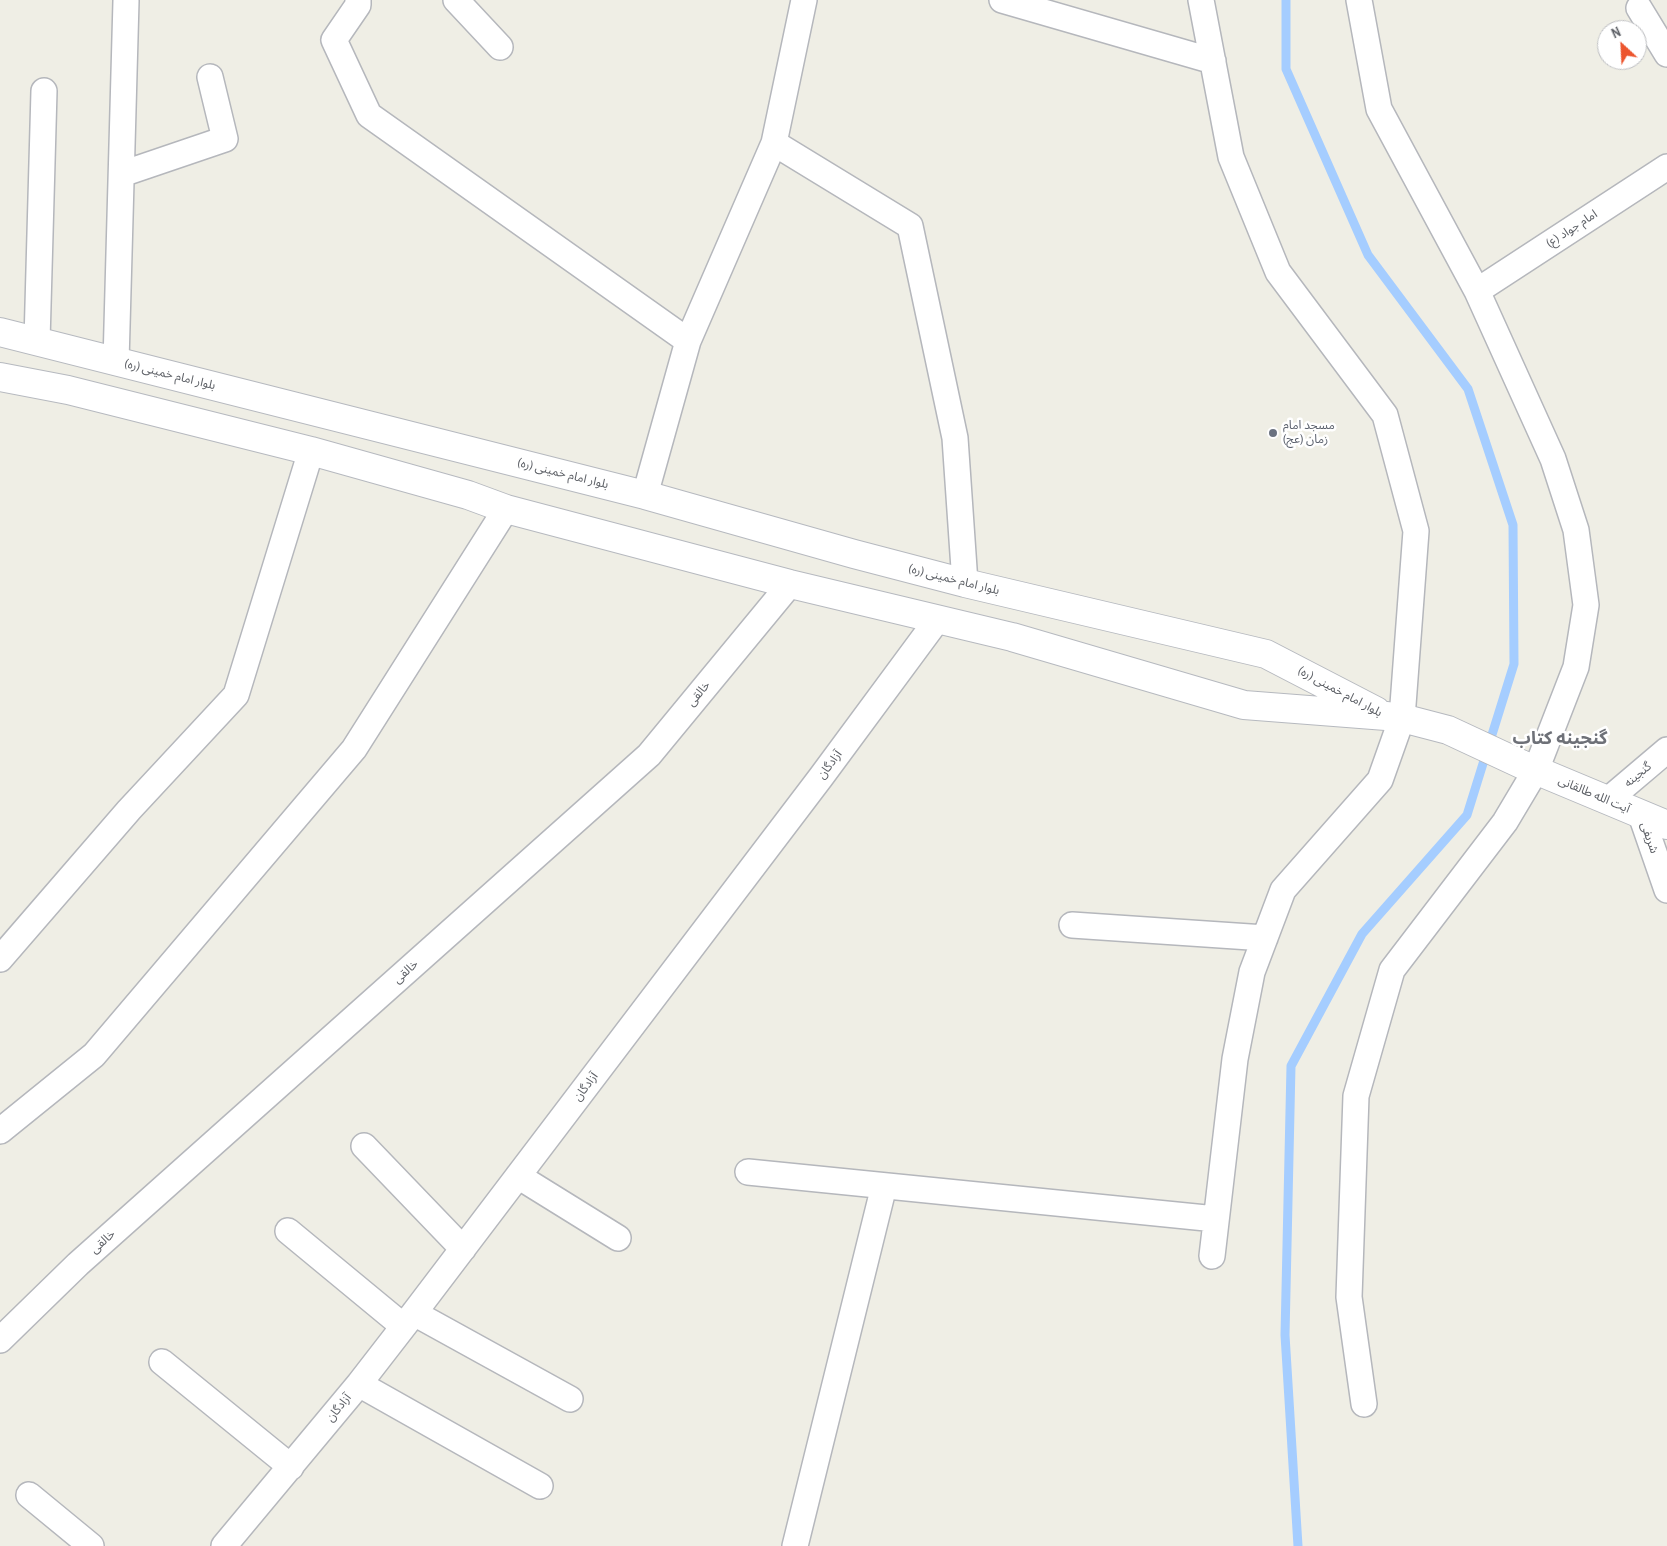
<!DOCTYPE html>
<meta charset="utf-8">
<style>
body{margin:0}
#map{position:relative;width:1667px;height:1546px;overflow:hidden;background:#efeee5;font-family:"Archivo Narrow",sans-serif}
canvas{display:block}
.north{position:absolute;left:1597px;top:20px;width:50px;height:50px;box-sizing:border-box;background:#fff;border:1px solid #bebfc2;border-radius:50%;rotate:335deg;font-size:14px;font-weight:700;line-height:20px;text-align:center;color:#5d6066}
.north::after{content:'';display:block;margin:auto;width:18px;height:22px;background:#ec552e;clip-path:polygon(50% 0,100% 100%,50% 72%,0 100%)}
</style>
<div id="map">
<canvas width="1667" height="1546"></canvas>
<div class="north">N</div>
</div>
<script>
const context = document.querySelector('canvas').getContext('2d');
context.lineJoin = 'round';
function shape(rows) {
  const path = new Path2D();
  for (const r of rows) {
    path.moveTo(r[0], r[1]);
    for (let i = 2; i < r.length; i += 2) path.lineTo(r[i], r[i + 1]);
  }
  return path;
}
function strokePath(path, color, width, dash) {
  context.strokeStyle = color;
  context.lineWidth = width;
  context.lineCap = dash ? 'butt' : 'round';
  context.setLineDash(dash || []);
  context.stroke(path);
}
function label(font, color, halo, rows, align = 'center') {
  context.font = font + ' "Archivo Narrow","Noto Sans Arabic",sans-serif';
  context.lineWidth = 5;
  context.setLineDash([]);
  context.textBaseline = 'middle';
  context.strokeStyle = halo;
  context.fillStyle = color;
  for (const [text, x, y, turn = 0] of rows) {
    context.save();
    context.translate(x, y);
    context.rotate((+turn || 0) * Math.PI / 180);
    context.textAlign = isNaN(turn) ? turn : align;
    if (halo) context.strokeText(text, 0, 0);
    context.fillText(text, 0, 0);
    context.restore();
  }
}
strokePath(shape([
 [1286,0,1286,69,1368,255,1468,389,1513,525,1514,664,1467,815,1362,934,1291,1066,1285,1335,1298,1546]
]), '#a5cdff', 9);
const minor = shape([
 [358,0,358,5,334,40,369,115,688,341,645,495],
 [456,0,500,47],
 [804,0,774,143,910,226,955,438,965,583],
 [1002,0,1213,61],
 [1201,0,1231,157,1278,272,1385,415,1416,531,1402,718,1380,780,1283,890,1252,972,1235,1059,1212,1256],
 [1359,0,1379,109,1477,291,1553,459,1576,530,1586,605,1576,667,1536,770,1505,822,1392,970,1356,1096,1349,1297,1364,1404],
 [1639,8,1667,54],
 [122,174,225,139,210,77],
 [1477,291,1667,167],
 [37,341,44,91],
 [688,341,774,143],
 [116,362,126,1],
 [1608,800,1667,750],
 [1641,815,1667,890],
 [1072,925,1265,938],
 [0,959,129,810,236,695,311,451],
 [0,1131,94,1055,354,749,506,509],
 [364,1146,463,1249],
 [748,1172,1216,1219],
 [518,1176,618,1238],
 [288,1231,403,1326],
 [414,1313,570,1399],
 [0,1340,78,1264,649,755,790,584],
 [162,1362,291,1467],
 [359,1384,540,1486],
 [29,1495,91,1546],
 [224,1546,359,1384,414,1313,821,777,937,620],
 [795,1546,884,1186]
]);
const secondary = shape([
 [0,332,645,495,854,554,965,583,1266,654,1376,711],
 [0,377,68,390,311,451,468,495,506,509,790,584,1012,637,1244,705,1386,716,1402,718,1448,730,1521,764,1667,825]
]);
strokePath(minor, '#b5b7bc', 28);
strokePath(secondary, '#b6b9bf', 30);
strokePath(minor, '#fff', 25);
strokePath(secondary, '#fff', 28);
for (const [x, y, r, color] of [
 [1273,433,5,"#6b7280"]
]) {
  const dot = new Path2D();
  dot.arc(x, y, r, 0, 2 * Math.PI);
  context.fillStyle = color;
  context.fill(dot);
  strokePath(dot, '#fff', 2);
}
label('12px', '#5d6066', '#fff', [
 ["امام جواد (ع)",1572,229,-33],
 ["بلوار امام خمینی (ره)",170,375,14],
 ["بلوار امام خمینی (ره)",563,474,14],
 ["بلوار امام خمینی (ره)",954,580,14],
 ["بلوار امام خمینی (ره)",1340,692,28],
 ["خالقی",699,694,-50],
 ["آزادگان",830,765,-53],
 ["گنجینه",1638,775,-40],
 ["آیت الله طالقانی",1594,795,23],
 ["شریفی",1649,838,71],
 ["خالقی",406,972,-42],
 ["آزادگان",586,1087,-53],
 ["خالقی",103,1242,-42],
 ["آزادگان",339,1408,-51]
]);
label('12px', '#5b616d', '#fff', [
 ["مسجد امام",1283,426],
 ["زمان (عج)",1283,440]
], 'left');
label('bold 18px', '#6e7178', '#fff', [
 ["گنجينه كتاب",1560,739]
]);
</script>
